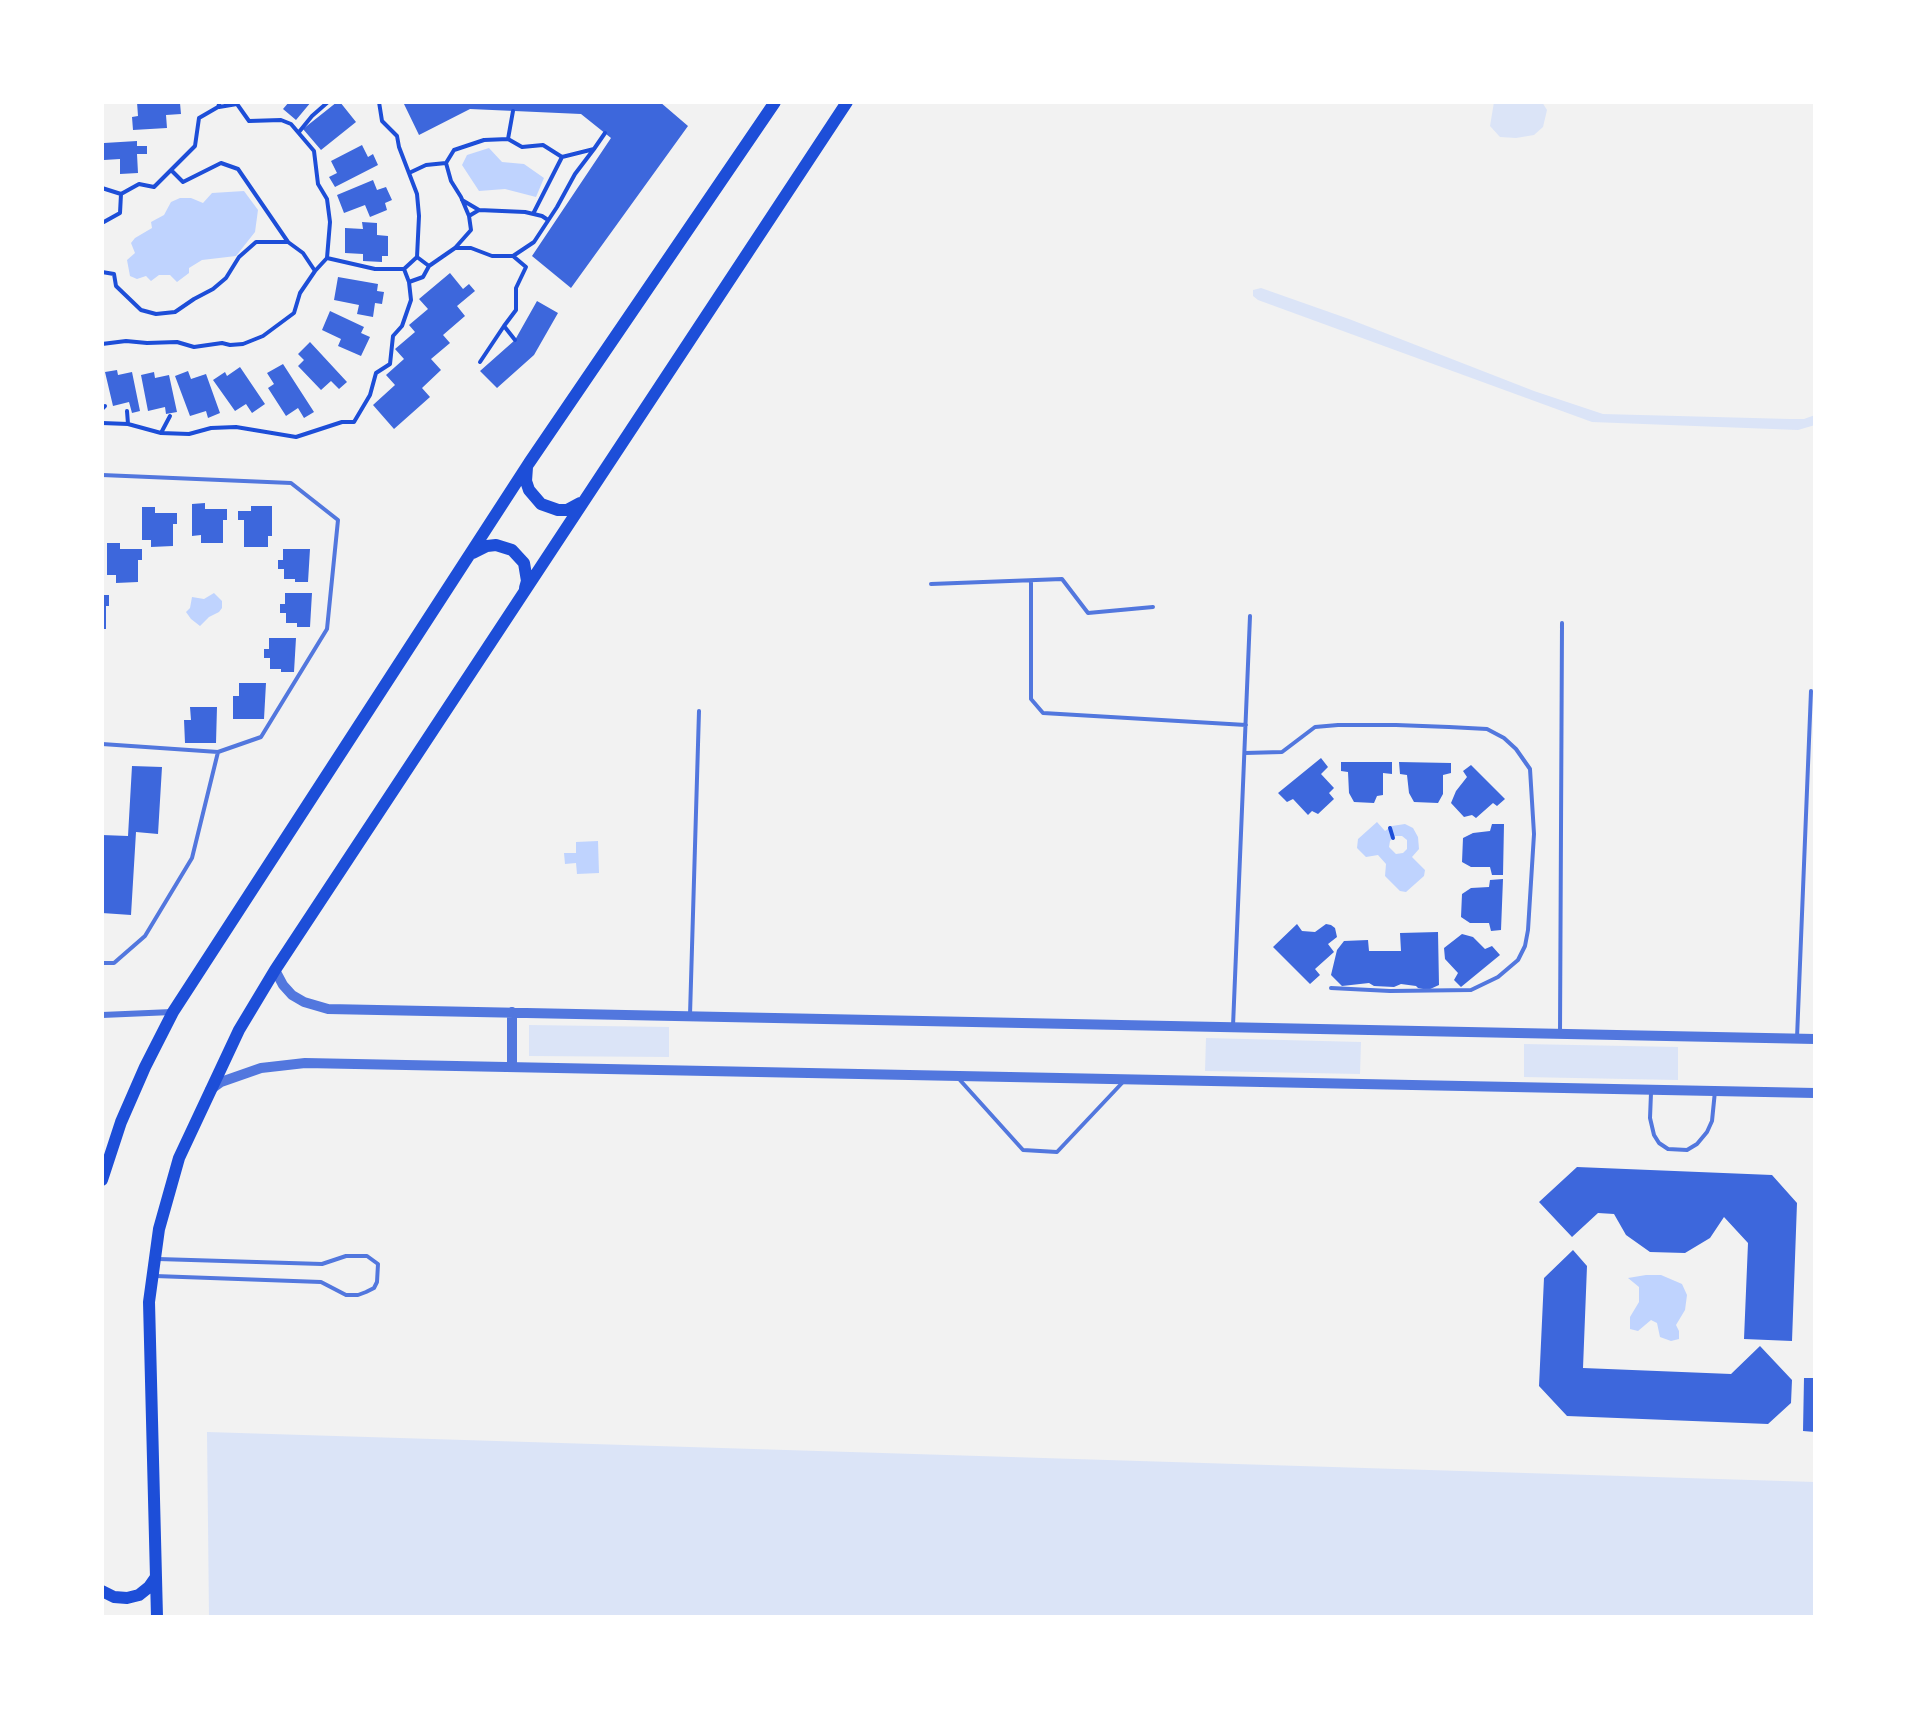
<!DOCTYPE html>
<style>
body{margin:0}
#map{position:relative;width:1917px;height:1719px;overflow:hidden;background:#f2f2f2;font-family:Ubuntu,sans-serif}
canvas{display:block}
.frame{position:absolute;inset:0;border:104px solid #fff;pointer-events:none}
</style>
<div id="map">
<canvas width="1917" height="1719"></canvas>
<div class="frame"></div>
</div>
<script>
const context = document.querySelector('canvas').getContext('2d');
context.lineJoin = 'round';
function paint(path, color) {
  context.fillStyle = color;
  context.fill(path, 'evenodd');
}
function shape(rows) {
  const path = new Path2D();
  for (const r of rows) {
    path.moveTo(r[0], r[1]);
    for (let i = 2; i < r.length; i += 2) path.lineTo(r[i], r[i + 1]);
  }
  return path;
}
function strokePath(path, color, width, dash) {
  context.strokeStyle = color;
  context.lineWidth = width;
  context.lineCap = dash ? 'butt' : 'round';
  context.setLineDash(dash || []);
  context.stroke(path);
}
paint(shape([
 [1494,102,1542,102,1547,110,1543,127,1534,135,1516,138,1500,137,1490,126],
 [1261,288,1349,319,1534,391,1603,414,1790,419,1804,419,1815,415,1815,425,1798,430,1592,422,1258,300,1253,296,1253,290],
 [529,1025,669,1027,669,1057,529,1056],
 [1206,1038,1361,1042,1360,1074,1205,1071],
 [1524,1044,1678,1047,1678,1080,1524,1077],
 [207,1432,1815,1482,1815,1617,209,1617]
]), '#dbe4f7');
paint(shape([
 [489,148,502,162,524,164,544,178,536,197,505,189,479,191,462,165,467,155],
 [244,191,258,210,255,232,236,256,202,260,189,268,189,273,177,282,170,275,159,275,151,281,146,276,137,279,130,276,127,260,135,253,131,243,135,238,152,228,151,222,164,215,171,202,180,198,191,198,203,203,212,193],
 [214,593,222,601,222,608,219,612,209,617,200,626,191,619,186,612,190,608,192,597,204,599],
 [1377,822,1385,831,1392,826,1405,824,1413,828,1418,837,1419,849,1412,857,1425,870,1424,876,1406,892,1400,891,1385,876,1386,864,1378,855,1366,857,1357,848,1358,839],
 [1395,836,1402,836,1407,840,1407,849,1403,853,1396,854,1389,847,1390,841],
 [598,841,599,873,577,874,576,863,565,864,564,853,576,853,576,842],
 [1646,1275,1661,1275,1682,1284,1687,1295,1685,1310,1676,1325,1679,1331,1679,1339,1671,1341,1660,1337,1657,1323,1651,1320,1638,1331,1630,1329,1630,1317,1639,1302,1639,1287,1628,1278]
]), '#bfd3fe');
paint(shape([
 [137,102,180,103,181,114,166,115,167,128,133,130,132,117,138,116],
 [289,102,311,102,296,120,283,109],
 [337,102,340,102,356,122,321,150,303,129],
 [408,102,660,102,688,126,571,288,532,256,611,138,581,114,470,109,419,135,404,104],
 [137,141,137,146,147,146,147,154,137,154,138,173,120,174,120,159,104,160,104,143],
 [362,145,368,157,373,154,378,165,335,187,329,177,337,173,331,161],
 [373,180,377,190,386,187,392,200,385,203,387,210,370,217,365,205,344,213,337,195],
 [362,222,377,223,377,235,388,236,388,256,382,256,382,262,363,261,363,254,345,253,345,228,363,229],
 [450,273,463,289,469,284,475,291,457,306,465,316,443,335,450,343,431,359,441,370,422,388,430,397,394,429,373,405,395,385,386,375,404,359,395,349,415,332,409,325,428,309,419,299],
 [338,277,378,284,377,291,384,292,382,304,375,303,373,317,357,314,359,305,334,300],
 [537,301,558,313,534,355,497,388,480,371,515,340],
 [330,311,364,327,361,333,370,337,361,356,338,346,341,339,322,330],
 [310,342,347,382,339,389,331,381,321,390,298,366,304,360,298,354],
 [283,364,314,412,304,418,298,408,286,416,268,388,274,384,267,373],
 [240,367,265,404,252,413,246,404,235,411,213,380,225,372,227,376],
 [117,370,118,375,132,372,140,411,132,413,129,402,113,406,105,372],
 [188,371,191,379,206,374,220,413,208,418,206,411,190,416,175,376],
 [154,372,155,378,169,375,177,412,166,414,165,407,148,411,141,375],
 [205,503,205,509,227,509,227,520,223,520,223,543,201,543,201,535,192,536,192,504],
 [251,506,272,506,272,536,268,536,268,547,244,547,244,520,238,520,238,511,251,511],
 [142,507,155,507,155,513,177,513,177,524,173,524,173,546,151,547,151,540,142,540],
 [107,543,120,543,120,549,142,549,142,560,138,560,138,582,116,583,116,575,107,575],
 [283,549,310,549,308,582,295,582,295,579,284,579,284,569,278,569,278,560,283,560],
 [285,593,312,593,310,627,297,627,297,623,286,623,286,613,280,613,280,604,285,604],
 [102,595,109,595,109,606,106,606,106,629,102,629],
 [269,638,296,638,294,672,281,672,281,669,270,669,270,658,264,658,264,649,269,649],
 [239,683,266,683,264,719,233,719,233,696,239,696],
 [190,707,217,707,216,743,185,743,184,720,191,720],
 [1321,758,1328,767,1321,774,1334,788,1329,793,1334,799,1318,814,1312,811,1308,815,1293,799,1287,802,1278,793],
 [1341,762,1392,762,1392,774,1383,773,1383,795,1377,796,1374,803,1354,802,1349,793,1348,772,1341,771],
 [1399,762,1451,763,1451,773,1443,775,1443,794,1438,803,1414,802,1409,793,1407,775,1400,774],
 [1471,765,1505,799,1497,806,1493,803,1476,818,1472,815,1464,817,1451,803,1456,791,1467,777,1463,771],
 [132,766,162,767,158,834,136,832,131,915,102,913,102,835,128,836],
 [1492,824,1504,824,1503,875,1492,875,1490,867,1471,867,1462,862,1463,838,1473,833,1490,831],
 [1503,879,1501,930,1491,931,1489,923,1470,923,1461,917,1462,894,1471,888,1489,887,1490,880],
 [1297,924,1302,931,1315,932,1326,924,1331,925,1335,928,1337,937,1328,944,1334,952,1315,969,1320,975,1310,984,1273,947],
 [1438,932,1439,985,1428,990,1418,988,1416,986,1401,984,1394,987,1374,986,1369,983,1342,986,1331,975,1337,950,1344,941,1368,940,1369,951,1401,951,1400,933],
 [1462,934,1473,937,1485,949,1492,946,1500,955,1461,987,1454,980,1458,973,1445,959,1444,948],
 [1577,1167,1772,1175,1797,1203,1792,1341,1744,1339,1748,1243,1724,1217,1710,1238,1685,1253,1650,1252,1626,1235,1614,1214,1598,1213,1572,1237,1539,1202],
 [1573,1250,1587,1266,1583,1368,1731,1374,1760,1346,1792,1380,1791,1403,1768,1424,1567,1416,1539,1386,1544,1278],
 [1804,1378,1815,1378,1815,1432,1803,1431]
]), '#3d67dc');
strokePath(shape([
 [220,102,218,107,199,118,195,146,171,170,183,182,221,163,238,169,288,242],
 [379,102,382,121,397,136,399,147,417,194,419,216,417,257,429,266],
 [219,107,237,104,249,121,281,120,291,124,314,151,318,184,327,199,330,222,327,258],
 [299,132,312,116,328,102],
 [508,139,522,147,543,145,562,157,533,214],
 [562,157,594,149,605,133],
 [446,163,454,150,484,140,508,139,513,111],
 [409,173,426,165,446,163,451,181,461,197,469,216],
 [102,188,121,194,139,184,154,187,171,170],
 [479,210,525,212,542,216,548,220],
 [102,223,120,213,121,194],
 [455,248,471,248,492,256,513,256,534,242,557,207,575,174,594,149],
 [513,256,526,267,516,288,516,310,504,326,515,340],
 [404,269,417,257],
 [315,271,327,258,375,269,404,269,409,282],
 [102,272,114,274,116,286,141,310,156,314,175,312,194,299,213,289,226,278,239,257,256,242,288,242,303,253,315,271,300,293,294,313,263,336,243,344,230,345,222,343,194,347,177,342,147,343,126,341,102,344],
 [480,362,504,326],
 [102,409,105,406],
 [127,411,128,424],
 [102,423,128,424,161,433,189,434,211,428,236,427,296,437,342,422,354,422,370,395,376,373,390,364,393,336,402,326,411,300,409,282,423,277,429,266,455,248,471,230,469,216,479,210,462,200],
 [161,433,170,416],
 [1390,828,1393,838]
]), '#1d4ed8', 4);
strokePath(shape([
 [102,475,291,483,338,520,327,629,261,737,218,752,102,744],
 [1031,581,1031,699,1043,713,1246,725],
 [931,584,1062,579,1088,613,1153,607],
 [1245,753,1282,752,1315,727,1338,725,1396,725,1449,727,1487,729,1504,738,1516,749,1530,769,1534,834,1528,930,1525,946,1518,960,1498,977,1471,990,1390,991,1331,988],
 [102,963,114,963,145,936,192,858,218,752],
 [690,1015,699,711],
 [1233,1026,1250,616],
 [1560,1033,1562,623],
 [1797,1038,1811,691],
 [959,1079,1023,1150,1057,1152,1123,1082],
 [1651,1093,1650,1118,1654,1135,1659,1143,1668,1149,1687,1150,1697,1144,1707,1132,1712,1121,1715,1091],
 [155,1276,321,1282,346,1295,358,1295,366,1292,374,1288,377,1282,378,1264,367,1256,346,1256,322,1264,158,1259]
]), '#5277de', 4);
strokePath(shape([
 [102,1015,172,1012]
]), '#5277de', 6);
strokePath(shape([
 [275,970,283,985,292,995,304,1002,328,1009,1815,1039],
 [512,1012,512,1067],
 [210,1090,221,1082,261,1068,305,1063,1815,1093]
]), '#5277de', 10);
strokePath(shape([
 [527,467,526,481,529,490,541,504,558,510,567,510,580,503],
 [473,553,487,546,496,545,512,550,524,563,527,581,525,588],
 [102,1180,121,1122,145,1067,173,1012,529,463,775,102],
 [102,1591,114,1597,127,1598,139,1595,149,1587,156,1577],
 [157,1617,149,1302,159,1229,179,1158,239,1030,275,970,847,102]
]), '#1d4ed8', 12);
</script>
